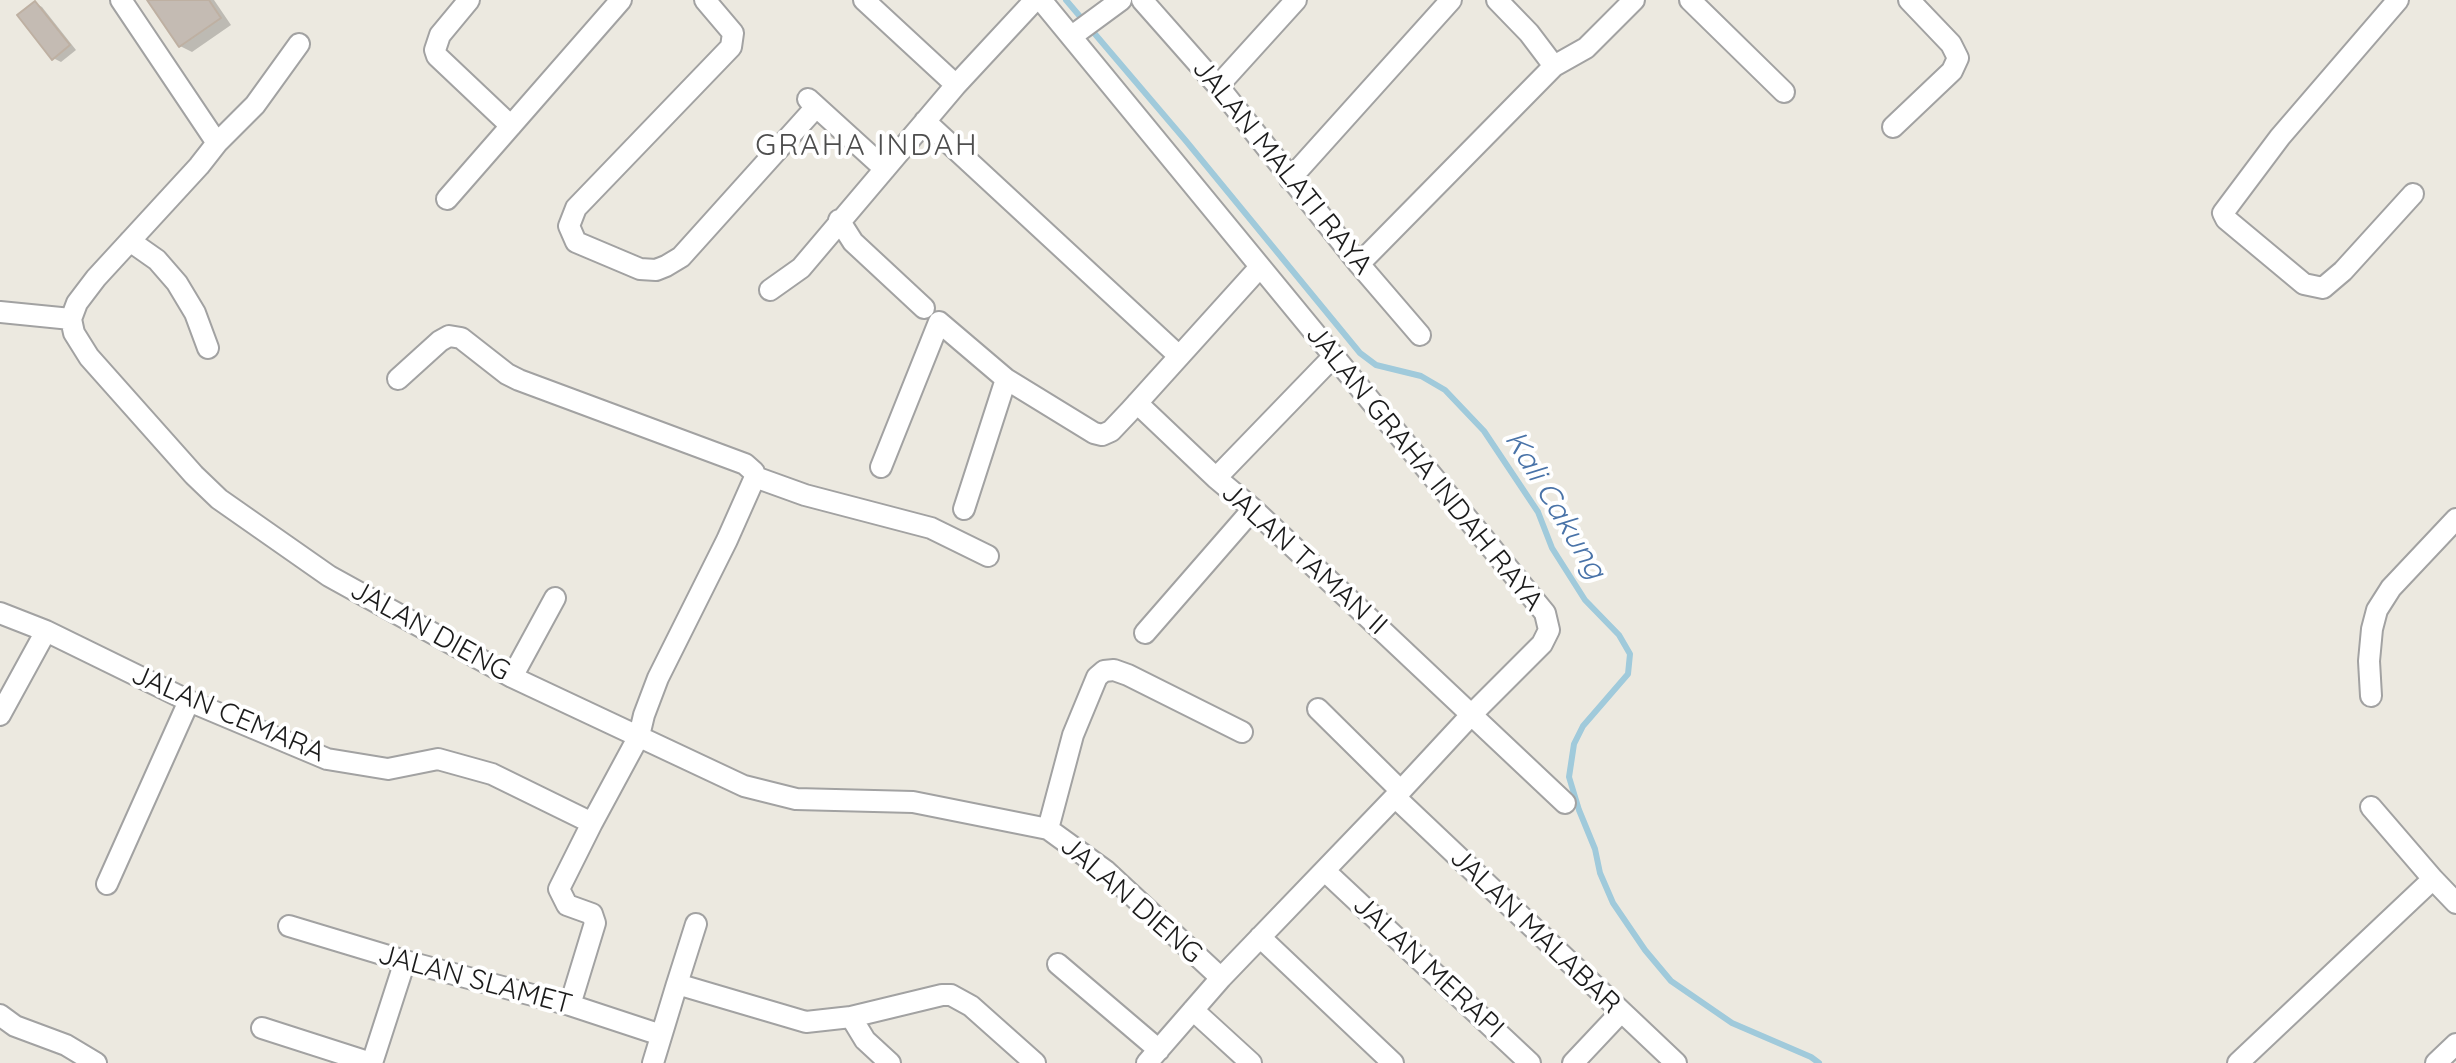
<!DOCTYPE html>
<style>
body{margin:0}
canvas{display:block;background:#ece9e0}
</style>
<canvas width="2456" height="1063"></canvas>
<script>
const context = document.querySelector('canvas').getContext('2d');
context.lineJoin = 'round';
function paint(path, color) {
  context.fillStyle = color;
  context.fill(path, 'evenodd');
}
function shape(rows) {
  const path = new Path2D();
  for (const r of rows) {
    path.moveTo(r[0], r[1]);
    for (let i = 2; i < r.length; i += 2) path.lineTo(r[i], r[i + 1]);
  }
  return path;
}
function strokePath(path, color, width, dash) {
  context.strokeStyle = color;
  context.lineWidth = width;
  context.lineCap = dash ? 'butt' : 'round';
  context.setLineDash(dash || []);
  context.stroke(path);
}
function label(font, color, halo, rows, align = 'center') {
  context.font = font + ' Quicksand,sans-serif';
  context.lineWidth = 8;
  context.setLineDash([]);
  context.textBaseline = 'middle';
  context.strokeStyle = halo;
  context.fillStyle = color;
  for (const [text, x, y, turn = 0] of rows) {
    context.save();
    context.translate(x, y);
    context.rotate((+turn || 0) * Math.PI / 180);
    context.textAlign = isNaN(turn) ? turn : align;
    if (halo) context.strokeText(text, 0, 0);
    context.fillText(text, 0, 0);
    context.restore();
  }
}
paint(shape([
 [149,0,214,0,231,25,192,52,180,46],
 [35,3,42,7,76,50,61,62,53,58]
]), '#0003');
strokePath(shape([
 [1066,0,1186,141,1360,353,1376,365,1421,376,1445,390,1484,431,1538,512,1552,548,1585,600,1619,635,1630,654,1628,674,1583,726,1574,744,1569,777,1579,810,1595,849,1600,873,1613,903,1645,950,1671,981,1732,1023,1811,1057,1819,1063]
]), '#a0cadb', 6);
const building = shape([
 [147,0,209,0,221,18,179,47,147,0],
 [35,1,70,45,52,60,17,15,35,1]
]);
paint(building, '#c4bbb3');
strokePath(building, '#beb0a2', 2);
const minor = shape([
 [121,0,217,143,199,166,96,278,77,303,71,319,74,333,89,357,194,475,219,499,329,576,512,677,744,786,796,799,913,802,1048,829,1106,871,1221,978],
 [469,0,440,35,435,50,437,56,511,126],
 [705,0,733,33,731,47,576,208,569,226,576,242,640,269,656,270,666,266,681,257,816,107],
 [864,0,956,85],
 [1041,0,1545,613,1549,630,1542,644,1472,714,1395,797,1221,978,1147,1063],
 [1142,0,1218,86,1359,264,1420,335],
 [1497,0,1529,33,1554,66],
 [1690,0,1784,92],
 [2398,0,2280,137,2223,213,2226,219,2304,284,2323,288,2343,271,2413,194],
 [1072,36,1121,0],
 [1218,86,1296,0],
 [808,99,885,169],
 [925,121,1179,356],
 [1893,127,1952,71,1958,58,1951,44,1909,0],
 [217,143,255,105,299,44],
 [1290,179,1451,0],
 [447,199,621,0],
 [839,220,853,242,924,308],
 [130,241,157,260,177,283,195,313,208,348],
 [1359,264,1554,66,1586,48,1634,0],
 [770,290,801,268,956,85,1035,0],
 [0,312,71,319],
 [1137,403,1216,478,1253,509,1565,803],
 [881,467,939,322,1006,379,1094,433,1102,435,1111,431,1129,412,1260,267],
 [755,477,805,495,931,528,988,556],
 [1216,478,1333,357],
 [964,509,1006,379],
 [0,613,46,631,189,701,327,759,388,769,438,759,492,774,592,823,639,736,644,715,658,678,727,540,755,477,754,472,745,464,519,380,507,374,461,338,449,336,440,341,398,379],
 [1145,633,1253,509],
 [512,677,555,598],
 [2371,696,2369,661,2372,629,2377,610,2391,588,2456,519],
 [1318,709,1401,791],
 [0,715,46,631],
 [1395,797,1676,1063],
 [2371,807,2433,879],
 [1048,829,1073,735,1097,677,1104,671,1114,670,1128,675,1242,732],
 [1325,871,1530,1063],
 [107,884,189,701],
 [289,926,405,961,570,1005,661,1035],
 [1260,937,1393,1063],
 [1058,964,1159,1050],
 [677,984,696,924],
 [570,1005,595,923,592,914,567,905,559,889,592,823],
 [1193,1010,1251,1063],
 [0,1015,15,1026,66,1045,96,1063],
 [851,1017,865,1040,890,1063],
 [262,1028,371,1063],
 [372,1063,405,961],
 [653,1063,677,984,806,1022,851,1017,942,995,951,995,971,1006,1035,1063],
 [1573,1063,1621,1012],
 [2238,1063,2433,879,2456,903],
 [2436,1063,2456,1044]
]);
strokePath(minor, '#a2a2a2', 24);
strokePath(minor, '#fff', 20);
label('28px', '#1b1b1b', '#fff', [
 ["JALAN MALATI RAYA",1282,167,51],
 ["JALAN GRAHA INDAH RAYA",1424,468,51],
 ["JALAN TAMAN II",1304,559,42],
 ["JALAN DIENG",430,631,29],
 ["JALAN CEMARA",228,714,23],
 ["JALAN DIENG",1131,900,41],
 ["JALAN MALABAR",1535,931,44],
 ["JALAN MERAPI",1428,967,43],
 ["JALAN SLAMET",475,980,15]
]);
context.letterSpacing = '2px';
label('30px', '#4e4e4e', '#fff', [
 ["GRAHA INDAH",867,146]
]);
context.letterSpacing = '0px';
label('italic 30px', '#4973a8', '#fff', [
 ["Kali Cakung",1555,505,59]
]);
</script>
